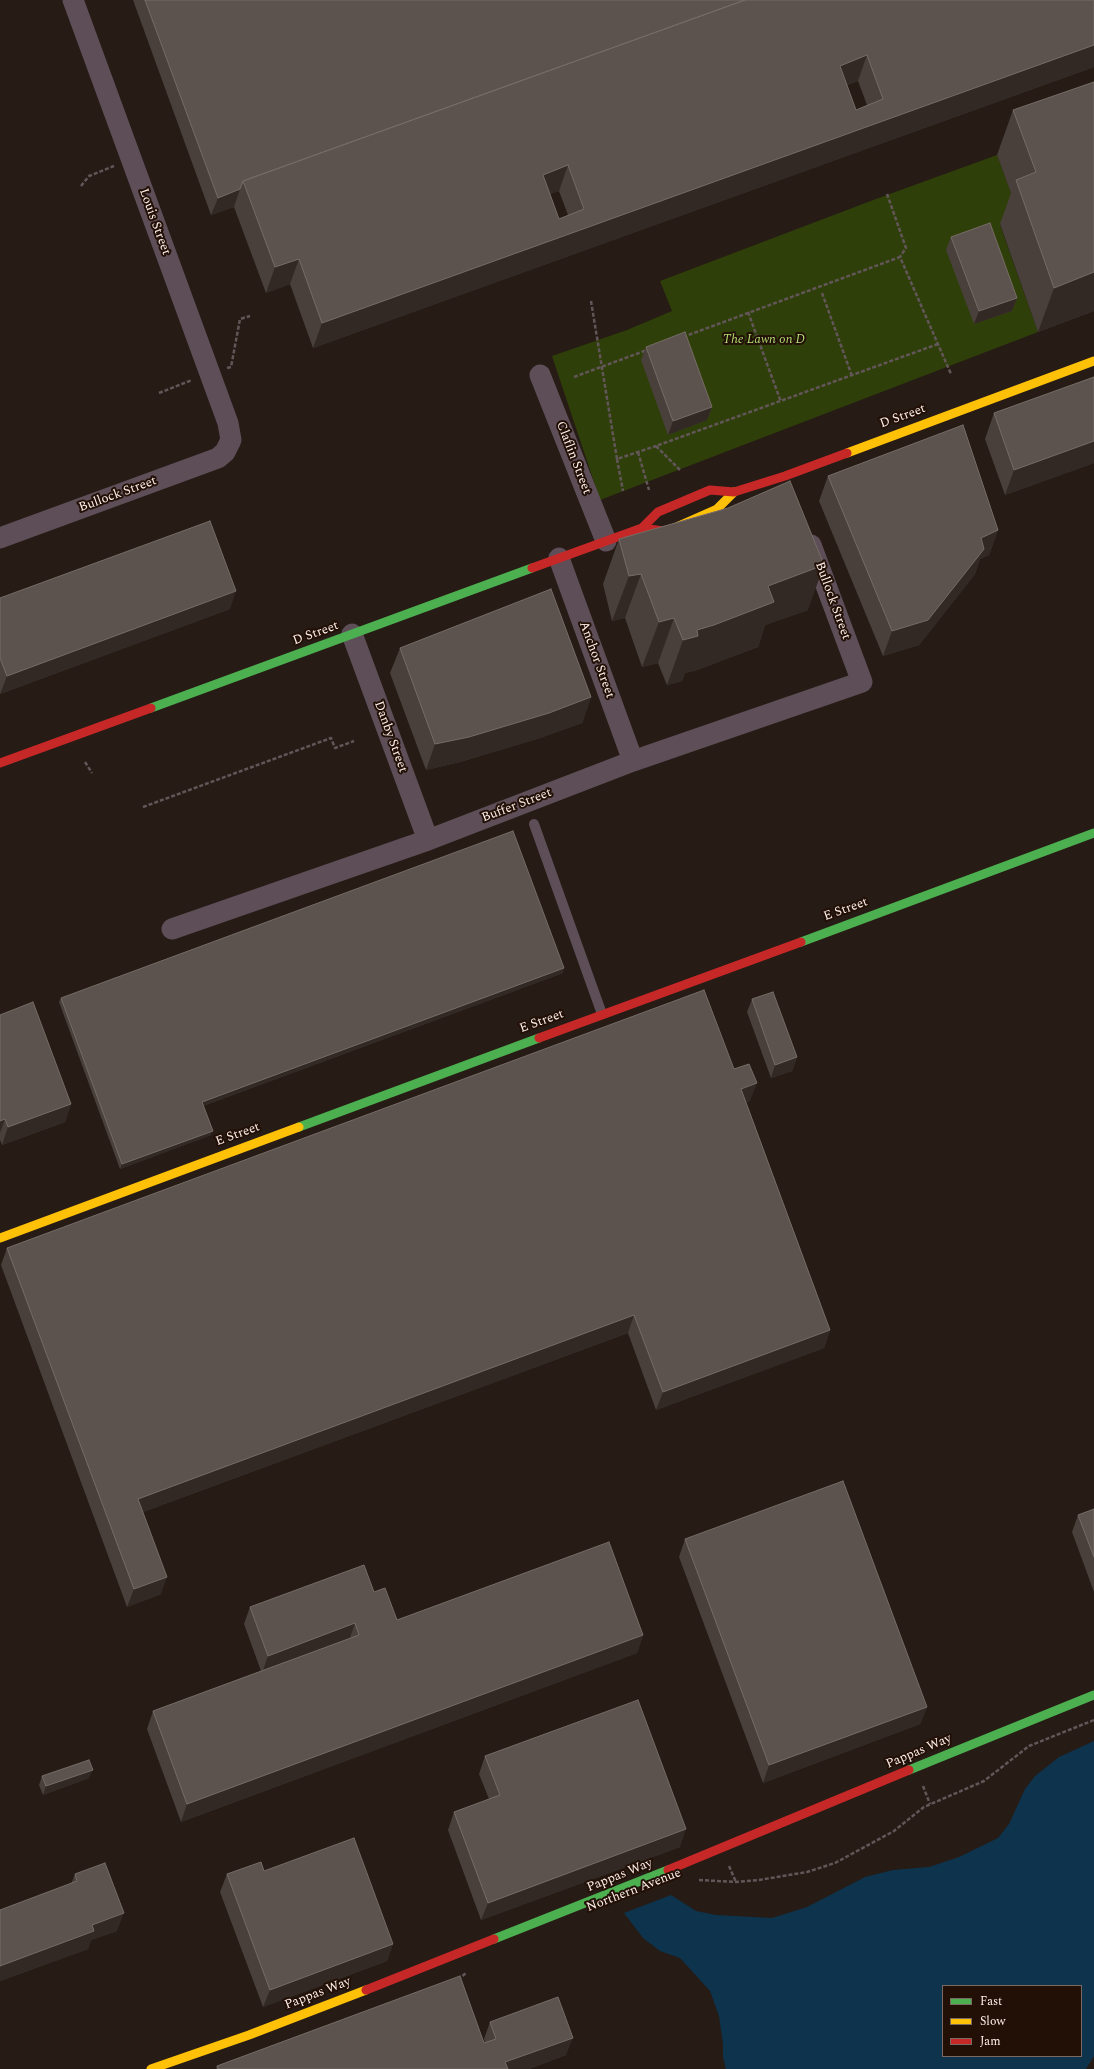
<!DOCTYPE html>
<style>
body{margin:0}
#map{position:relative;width:1094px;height:2069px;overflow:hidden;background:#261b15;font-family:Spectral,serif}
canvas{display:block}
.legend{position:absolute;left:942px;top:1985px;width:140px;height:72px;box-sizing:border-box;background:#221007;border:1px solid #7a6a62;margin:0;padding:5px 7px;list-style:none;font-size:12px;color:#fff0ea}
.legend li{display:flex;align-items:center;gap:8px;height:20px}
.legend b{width:20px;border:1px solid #7a6a62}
</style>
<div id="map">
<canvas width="1094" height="2069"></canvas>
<ul class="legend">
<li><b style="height:5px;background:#4caf50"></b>Fast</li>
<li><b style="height:5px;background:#ffc107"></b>Slow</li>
<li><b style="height:5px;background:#c62828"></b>Jam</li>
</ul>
</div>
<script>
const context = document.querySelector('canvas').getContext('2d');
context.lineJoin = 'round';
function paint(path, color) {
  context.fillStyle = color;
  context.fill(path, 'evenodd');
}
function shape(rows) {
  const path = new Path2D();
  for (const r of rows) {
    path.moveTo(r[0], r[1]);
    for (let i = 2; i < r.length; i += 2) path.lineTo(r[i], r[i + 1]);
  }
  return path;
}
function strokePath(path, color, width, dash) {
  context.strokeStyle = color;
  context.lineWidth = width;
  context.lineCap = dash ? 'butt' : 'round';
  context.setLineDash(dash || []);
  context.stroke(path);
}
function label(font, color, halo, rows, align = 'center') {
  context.font = font + ' Spectral,serif';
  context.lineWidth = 4;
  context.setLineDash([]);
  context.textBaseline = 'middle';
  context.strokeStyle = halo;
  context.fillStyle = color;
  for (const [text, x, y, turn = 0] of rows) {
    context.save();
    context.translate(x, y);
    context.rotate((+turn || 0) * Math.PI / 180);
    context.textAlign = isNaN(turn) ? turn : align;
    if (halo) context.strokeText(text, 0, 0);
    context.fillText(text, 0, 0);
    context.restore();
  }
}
paint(shape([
 [997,155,1020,217,1000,225,1038,332,600,500,552,356,627,330,672,311,660,281,876,199]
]), '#2f3f09');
paint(shape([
 [1094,1741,1094,2056,1086,2069,726,2069,723,2057,723,2044,719,2016,710,1991,680,1958,660,1951,643,1938,624,1913,671,1895,696,1911,716,1915,772,1918,807,1907,865,1877,893,1870,929,1867,959,1857,998,1838,1009,1824,1025,1789,1035,1776,1059,1757],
 [943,1986,1081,1986,1081,2056,943,2056]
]), '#0d334d');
strokePath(shape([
 [81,186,89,176,114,166],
 [887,194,906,248,900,257],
 [822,293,852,376],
 [591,301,617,459,656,446],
 [748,312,781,402],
 [683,337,900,257,951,374],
 [227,368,231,367,240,319,250,316],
 [574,377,647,350],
 [159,393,192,380],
 [638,452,649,490],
 [617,459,623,491],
 [680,470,656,446,938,344],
 [85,762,92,773],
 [143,807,331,738,335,748,354,741],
 [923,1786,930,1804],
 [729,1866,736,1882],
 [699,1880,736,1882,759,1880,807,1872,835,1863,894,1831,924,1807,984,1781,1029,1746,1094,1720],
 [458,1980,467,1972]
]), '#625659', 2.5, [4, 2]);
strokePath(shape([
 [534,824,602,1014]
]), '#5d4e58', 10);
strokePath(shape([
 [540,375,606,541],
 [0,538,218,458,225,452,231,440,228,423,73,0],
 [559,558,633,761],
 [352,634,428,840],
 [172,929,428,840,633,761,862,682,811,545]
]), '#5d4e58', 21);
strokePath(shape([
 [151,708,532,568],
 [801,942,1094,833],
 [299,1127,539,1038],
 [909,1770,1094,1695],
 [494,1939,668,1870]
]), '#4caf50', 9);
strokePath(shape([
 [847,453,1094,361],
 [663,531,674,528,717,509,734,492],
 [0,1238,299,1127],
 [151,2069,249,2035,366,1990]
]), '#ffc107', 9);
strokePath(shape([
 [642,528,658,512,710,490,734,492,785,476,847,453],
 [532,568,642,528,663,531],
 [0,763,151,708],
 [539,1038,801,942],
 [668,1870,909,1770],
 [366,1990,494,1939]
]), '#c62828', 9);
paint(shape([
 [133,0,1094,0,1094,67,313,348,290,284,266,293,234,207,211,215],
 [858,81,867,105,856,110,847,85],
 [559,191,568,215,559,219,550,194],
 [1094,82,1094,311,1038,332,1000,224,1011,193,997,155,1013,110],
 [951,237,1017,298,1012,311,974,324,946,250],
 [646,347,712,407,707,420,668,435,641,360],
 [1094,377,1094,463,1005,495,985,439,994,413],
 [828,476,998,530,989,555,980,559,975,574,919,645,883,656,819,501],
 [619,539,808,610,765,625,758,647,697,670,685,673,682,681,667,685,658,663,642,667,625,618,612,621,603,584],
 [0,598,230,609,0,694],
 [400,648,591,697,582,723,540,738,460,762,426,770,390,673],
 [563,973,203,1106,211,1135,120,1169,59,1002,61,998],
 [752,999,797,1057,792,1071,771,1078,747,1012],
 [0,1015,71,1104,65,1122,2,1145,0,1140],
 [734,1069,750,1101,746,1102,830,1330,824,1348,656,1410,628,1333,143,1512,161,1594,127,1607,1,1265,7,1248],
 [1094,1509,1094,1592,1072,1532,1078,1515],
 [685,1539,927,1707,920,1724,763,1783,679,1557],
 [374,1592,397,1620,643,1635,637,1653,181,1822,147,1729,153,1711,261,1671,244,1624,250,1607],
 [485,1756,680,1847,481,1920,448,1830,454,1812,489,1799,479,1774],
 [42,1776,89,1778,43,1795,39,1785],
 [264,1871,393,1944,387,1961,263,2007,220,1892,227,1874],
 [75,1874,117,1931,91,1940,88,1949,0,1981,0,1910,71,1884],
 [490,2022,566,2055,529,2069,216,2069,217,2066,484,2043,485,2043,484,2039]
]), '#49403b');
paint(shape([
 [1094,45,1094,67,313,348,322,323],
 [867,55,858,81,830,91,840,66],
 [568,165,559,191,533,200,543,175],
 [240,189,234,207,211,215,218,198],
 [299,259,290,284,266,293,275,267],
 [1094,272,1094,311,1038,332,1054,288],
 [1017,298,1012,311,974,324,979,311],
 [712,407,707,420,668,435,673,421],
 [1094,441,1094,463,1005,495,1014,470],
 [998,530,989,555,980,559,975,574,919,645,883,656,892,631,981,538],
 [824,565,808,610,765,625,758,647,697,670,685,673,682,681,667,685,683,640,697,630,768,586],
 [641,574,625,618,612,621,629,576],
 [236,591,230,609,0,694,7,676],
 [674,618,658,663,642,667,659,622],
 [591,697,582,723,540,738,460,762,426,770,435,744],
 [564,968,563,973,200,1107,202,1102],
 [797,1057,792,1071,771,1078,775,1065],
 [757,1083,750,1101,735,1107,741,1089],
 [71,1104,65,1122,2,1145,8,1127],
 [5,1119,0,1133,0,1121],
 [213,1131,211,1135,120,1169,122,1164],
 [634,1315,628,1333,132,1516,138,1499],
 [830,1330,824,1348,656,1410,663,1392],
 [167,1577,161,1594,127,1607,134,1589],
 [355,1623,349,1641,262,1673,268,1656],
 [643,1635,637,1653,181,1822,187,1804],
 [927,1707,920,1724,763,1783,769,1765],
 [93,1770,89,1778,43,1795,46,1786],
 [686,1829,680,1847,481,1920,488,1903],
 [124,1913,117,1931,91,1940,88,1949,0,1981,0,1966,92,1925],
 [393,1944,387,1961,263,2007,270,1990],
 [573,2038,566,2055,529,2069,503,2069,505,2062]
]), '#332924');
const building = shape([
 [145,0,745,0,243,181,240,189,218,198,145,0],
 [745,0,1094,0,1094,45,322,323,299,259,275,267,243,181,745,0],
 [867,55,883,99,856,110,840,66,867,55],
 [568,165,584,209,559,219,543,175,568,165],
 [1094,82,1094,272,1054,288,1016,180,1036,172,1013,110,1094,82],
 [990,223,1017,298,979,311,951,237,990,223],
 [685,332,712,407,673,421,646,347,685,332],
 [1094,377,1094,441,1014,470,994,413,1094,377],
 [963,425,998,530,981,538,984,549,928,620,892,631,828,476,963,425],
 [790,481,824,565,768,586,774,602,714,625,697,630,698,636,683,640,674,618,659,622,641,574,629,576,619,539,728,508,790,481],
 [210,521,236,591,7,676,0,658,0,598,210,521],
 [551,589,591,697,549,713,469,737,435,744,400,648,551,589],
 [513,831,564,968,202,1102,213,1131,122,1164,61,998,513,831],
 [704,990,734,1069,749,1064,757,1083,741,1089,830,1330,663,1392,634,1315,138,1499,167,1577,134,1589,7,1248,704,990],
 [773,992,797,1057,775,1065,752,999,773,992],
 [33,1002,71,1104,8,1127,5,1119,0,1121,0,1015,33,1002],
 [843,1481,927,1707,769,1765,685,1539,843,1481],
 [1094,1509,1094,1557,1078,1515,1094,1509],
 [609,1542,643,1635,187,1804,153,1711,359,1635,355,1623,268,1656,250,1607,364,1565,374,1592,385,1588,397,1620,609,1542],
 [638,1700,686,1829,488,1903,454,1812,500,1795,485,1756,638,1700],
 [89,1760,93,1770,46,1786,42,1776,89,1760],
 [354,1838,393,1944,270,1990,227,1874,261,1862,264,1871,354,1838],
 [105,1863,124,1913,92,1925,94,1931,0,1966,0,1910,77,1881,75,1874,105,1863],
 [460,1976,484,2043,496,2039,490,2022,558,1997,573,2038,505,2062,508,2069,218,2069,217,2066,460,1976]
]);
paint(building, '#5c534e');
strokePath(building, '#766c66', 1);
label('13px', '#fff0ea', '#221007', [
 ["Louis Street",154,222,70],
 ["D Street",903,417,-20],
 ["Claflin Street",573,458,69],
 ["Bullock Street",118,495,-20],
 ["Bullock Street",832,601,70],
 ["D Street",316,634,-20],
 ["Anchor Street",596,660,70],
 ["Danby Street",390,737,70],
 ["Buffer Street",517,806,-21],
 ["E Street",846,910,-20],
 ["E Street",542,1022,-20],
 ["E Street",238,1135,-20],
 ["Pappas Way",919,1752,-23],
 ["Pappas Way",620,1876,-22],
 ["Northern Avenue",634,1891,-21],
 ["Pappas Way",318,1994,-21]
]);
label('italic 13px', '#b1dc72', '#221007', [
 ["The Lawn on D",764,340]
]);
</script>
